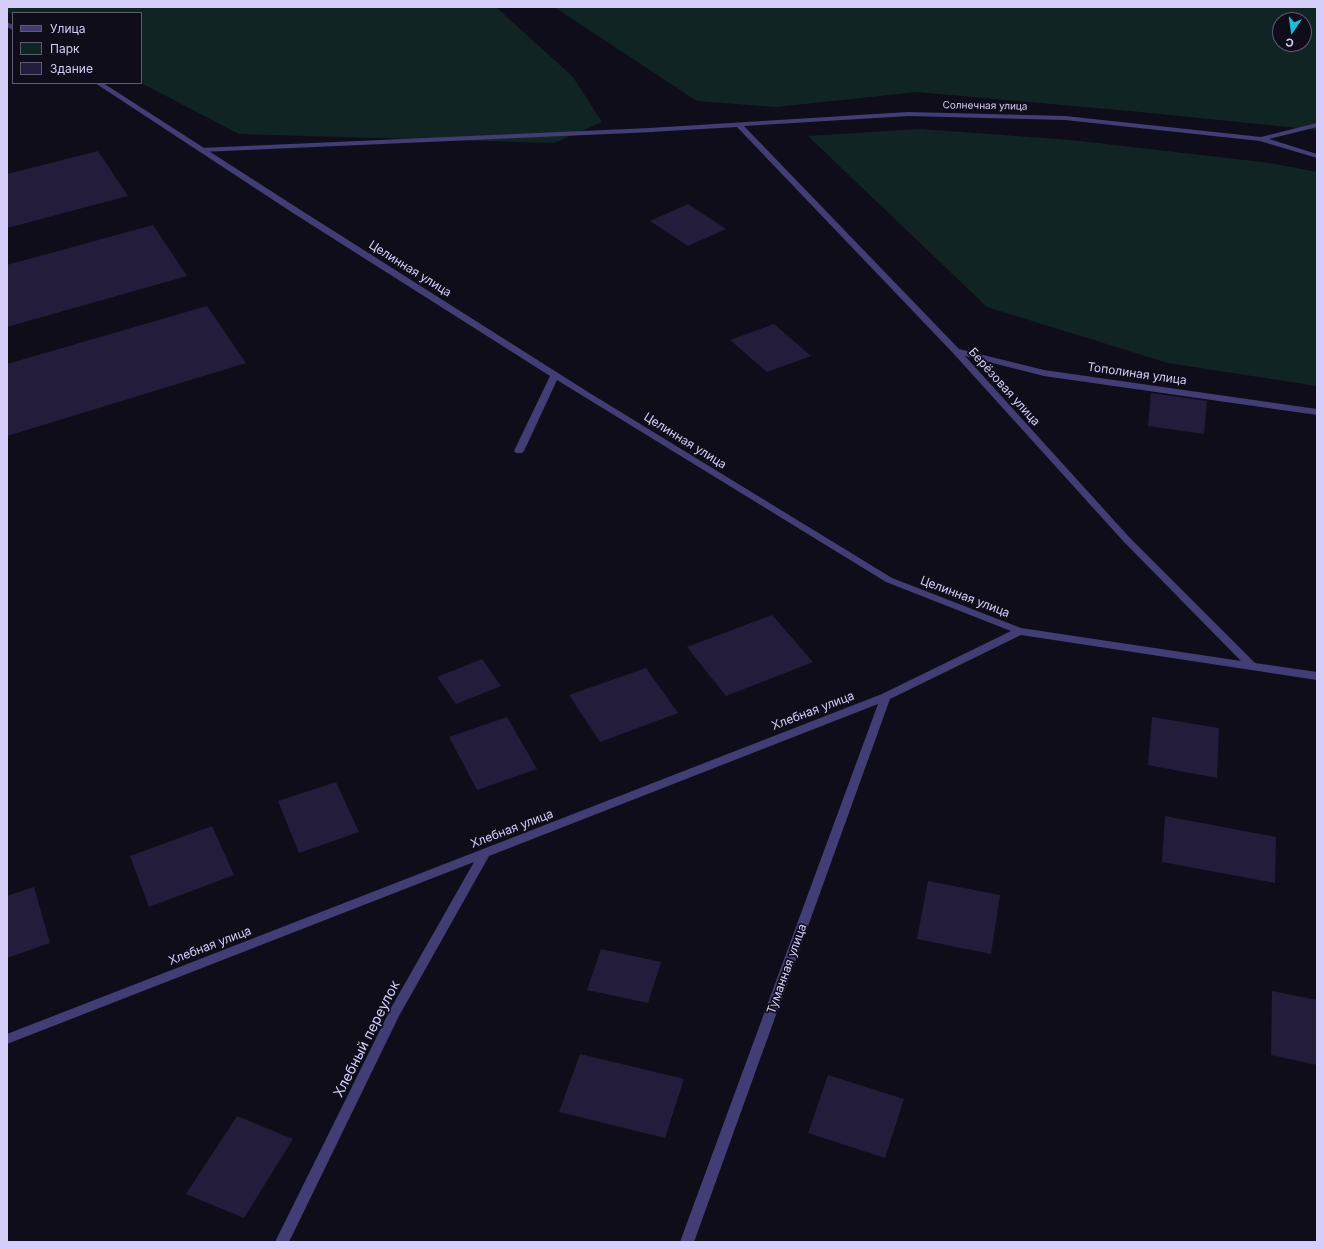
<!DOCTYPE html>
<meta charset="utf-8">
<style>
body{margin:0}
#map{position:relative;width:1324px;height:1249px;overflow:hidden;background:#100d1b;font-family:Inter,sans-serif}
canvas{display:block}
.frame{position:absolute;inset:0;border:8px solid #d5cef9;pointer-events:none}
.legend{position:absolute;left:12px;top:12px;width:130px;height:72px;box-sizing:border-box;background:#100d1b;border:1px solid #5f5a74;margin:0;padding:5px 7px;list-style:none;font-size:12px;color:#d5cef9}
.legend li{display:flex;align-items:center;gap:8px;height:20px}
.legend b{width:20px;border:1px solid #5f5a74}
.north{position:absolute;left:1272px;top:12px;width:40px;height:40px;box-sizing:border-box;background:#100d1b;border:1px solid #5f5a74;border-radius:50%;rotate:193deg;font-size:11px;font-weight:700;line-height:16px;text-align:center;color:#d5cef9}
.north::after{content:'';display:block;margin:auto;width:14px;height:18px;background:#1abdd8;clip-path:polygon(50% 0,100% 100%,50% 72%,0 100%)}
</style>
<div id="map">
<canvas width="1324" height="1249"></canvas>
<div class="frame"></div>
<ul class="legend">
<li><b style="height:5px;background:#423e75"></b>Улица</li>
<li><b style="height:11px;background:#112424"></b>Парк</li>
<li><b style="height:11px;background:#231c3a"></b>Здание</li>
</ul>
<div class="north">С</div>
</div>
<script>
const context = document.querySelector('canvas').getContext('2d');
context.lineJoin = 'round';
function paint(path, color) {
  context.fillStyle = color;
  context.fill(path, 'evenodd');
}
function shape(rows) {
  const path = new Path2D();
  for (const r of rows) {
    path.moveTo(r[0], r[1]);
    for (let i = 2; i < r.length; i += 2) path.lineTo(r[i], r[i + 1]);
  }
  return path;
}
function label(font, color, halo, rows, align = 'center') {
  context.font = font + ' Inter,sans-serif';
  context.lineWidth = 3.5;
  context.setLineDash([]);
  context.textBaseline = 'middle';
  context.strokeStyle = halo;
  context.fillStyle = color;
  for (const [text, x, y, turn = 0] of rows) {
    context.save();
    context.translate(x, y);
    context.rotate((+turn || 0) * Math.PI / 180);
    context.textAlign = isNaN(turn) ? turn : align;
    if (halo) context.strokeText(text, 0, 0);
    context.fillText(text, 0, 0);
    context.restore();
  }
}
paint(shape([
 [7,7,496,7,573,77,602,122,554,143,239,134,141,83,141,13,13,13,13,15,7,12],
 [554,7,1317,7,1317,130,1141,112,917,92,776,107,697,101],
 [1280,20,1304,20,1304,44,1280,44],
 [920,129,1071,140,1270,163,1317,172,1317,386,1168,363,987,307,808,136]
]), '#112424');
paint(shape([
 [98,151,128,196,7,228,7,174],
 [688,204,726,229,688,246,650,221],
 [153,225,187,276,7,327,7,265],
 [207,306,246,363,7,436,7,364],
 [774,324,811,356,767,372,730,340],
 [1151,393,1207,401,1204,434,1148,426],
 [772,615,813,662,726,696,687,647],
 [482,659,501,686,456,704,437,677],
 [646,668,678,713,600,742,569,695],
 [507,717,537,769,477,790,449,737],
 [1152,717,1219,728,1217,778,1148,765],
 [336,782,359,832,299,853,278,801],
 [1165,816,1276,837,1275,883,1162,862],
 [212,826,234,875,149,907,130,856],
 [928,881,1000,895,991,954,917,939],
 [34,887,50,943,7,958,7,896],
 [601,949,661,962,648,1003,587,990],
 [1272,991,1317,1000,1317,1065,1271,1055],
 [580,1054,684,1079,665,1138,559,1112],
 [828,1075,904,1099,885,1158,808,1133],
 [237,1116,293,1139,244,1218,186,1194]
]), '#231c3a');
paint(shape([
 [650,128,654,130,653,132,201,152,197,150,201,148,650,128]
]), '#423e75');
paint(shape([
 [7,22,13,25,13,30,7,27,7,22],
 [95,83,103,83,299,209,588,392,892,578,1021,628,1241,661,1124,542,953,353,737,127,650,132,646,130,650,128,908,112,1065,116,1261,137,1317,123,1317,127,1269,139,1317,154,1317,158,1260,141,1065,120,908,116,744,126,959,349,1044,370,1317,409,1317,415,1044,376,965,356,1130,538,1255,663,1317,672,1317,680,1021,635,890,699,694,1242,680,1242,878,704,489,856,399,1016,289,1242,275,1242,391,1008,474,862,7,1044,7,1034,882,694,1011,631,886,582,557,380,524,451,522,453,516,453,514,451,550,376,293,213,95,83]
]), '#423e75');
label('10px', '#d5cef9', '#100d1b', [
 ["Солнечная улица",985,106,1]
]);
label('12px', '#d5cef9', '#100d1b', [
 ["Целинная улица",410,269,32],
 ["Тополиная улица",1137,374,8],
 ["Берёзовая улица",1004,387,48],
 ["Целинная улица",685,441,32],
 ["Целинная улица",965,597,21],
 ["Хлебная улица",813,711,-21],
 ["Хлебная улица",512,829,-21],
 ["Хлебная улица",210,946,-21],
 ["Туманная улица",787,969,-70]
]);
label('14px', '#d5cef9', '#100d1b', [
 ["Хлебный переулок",367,1039,-63]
]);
</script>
